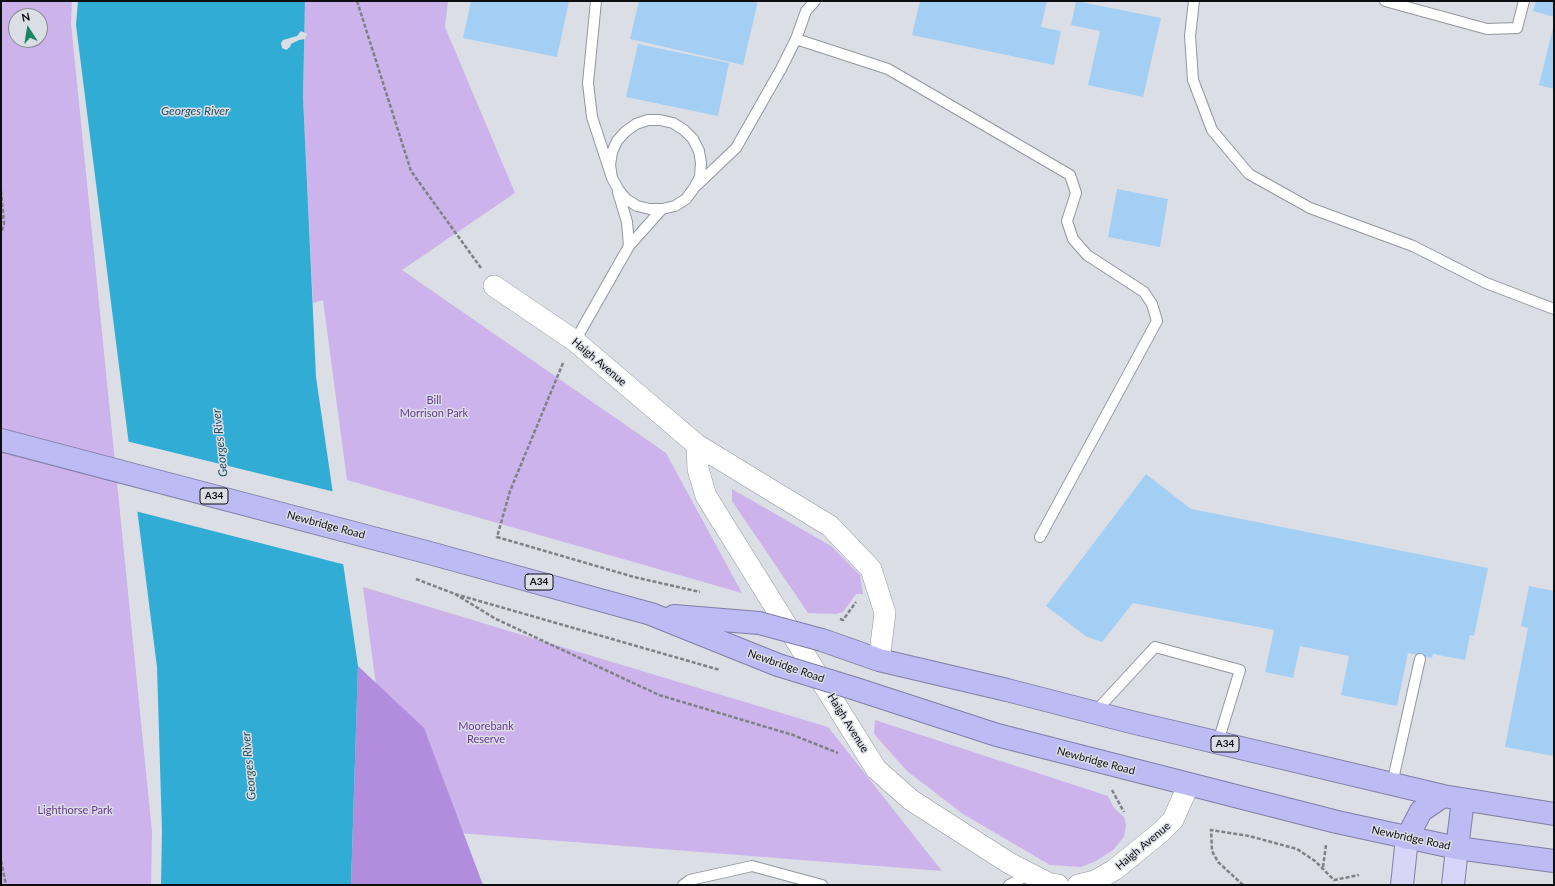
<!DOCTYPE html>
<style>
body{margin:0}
#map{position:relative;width:1555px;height:886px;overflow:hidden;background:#dbdee5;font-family:Lato,sans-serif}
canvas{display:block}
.frame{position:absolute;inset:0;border:2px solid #0d0e11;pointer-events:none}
.north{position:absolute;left:8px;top:8px;width:40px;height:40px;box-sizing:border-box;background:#dbdee5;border:1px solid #898b90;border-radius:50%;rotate:348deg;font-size:11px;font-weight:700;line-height:16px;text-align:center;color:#0d0e11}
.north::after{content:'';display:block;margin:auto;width:14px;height:18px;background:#198563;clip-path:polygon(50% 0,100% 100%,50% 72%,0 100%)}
</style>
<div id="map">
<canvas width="1555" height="886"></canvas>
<div class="frame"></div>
<div class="north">N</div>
</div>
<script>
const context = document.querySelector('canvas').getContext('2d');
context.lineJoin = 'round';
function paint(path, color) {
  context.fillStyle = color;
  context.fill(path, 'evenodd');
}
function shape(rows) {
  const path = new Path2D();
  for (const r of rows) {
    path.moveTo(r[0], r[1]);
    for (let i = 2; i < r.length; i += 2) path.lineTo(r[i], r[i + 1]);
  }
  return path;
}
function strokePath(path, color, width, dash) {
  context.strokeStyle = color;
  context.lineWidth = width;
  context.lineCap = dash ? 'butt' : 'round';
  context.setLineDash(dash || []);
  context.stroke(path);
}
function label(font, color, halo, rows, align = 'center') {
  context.font = font + ' Lato,sans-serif';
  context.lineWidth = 3;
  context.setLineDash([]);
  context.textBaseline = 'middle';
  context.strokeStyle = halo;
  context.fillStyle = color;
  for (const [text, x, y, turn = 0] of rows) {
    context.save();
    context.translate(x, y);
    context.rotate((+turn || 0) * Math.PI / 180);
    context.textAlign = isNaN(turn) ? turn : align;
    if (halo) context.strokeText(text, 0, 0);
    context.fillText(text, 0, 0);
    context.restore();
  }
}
paint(shape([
 [1,1,72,1,71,23,152,832,151,885,1,885],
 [16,16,40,16,40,40,16,40],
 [305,1,448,1,445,27,515,193,402,270,666,453,742,593,347,480,323,300,313,303,303,97],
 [732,489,831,546,860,575,863,594,856,594,843,612,836,614,808,613,732,501],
 [363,587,828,727,942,871,395,828],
 [875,720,1108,796,1114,808,1124,817,1126,826,1124,837,1113,850,1096,861,1081,867,1050,865,963,814,907,771,874,734]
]), '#ccb3eb');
paint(shape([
 [358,666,424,728,483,885,351,885]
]), '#b28ddd');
paint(shape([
 [78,1,305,1,303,97,316,377,358,666,351,885,161,885,162,831,157,667,76,25]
]), '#31acd5');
paint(shape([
 [301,31,307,34,305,39,299,40,291,44,290,47,286,50,282,48,281,43,283,40,297,36],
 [126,441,335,492,346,565,135,511]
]), '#dbdee5');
paint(shape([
 [471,1,569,1,557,57,463,38],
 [639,1,758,1,743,65,630,39],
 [920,1,1047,1,1041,27,1061,31,1054,65,912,35],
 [1076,1,1161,18,1143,97,1088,85,1100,31,1071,25],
 [1536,1,1554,1,1554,17,1533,11],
 [1553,28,1554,29,1554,89,1539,85],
 [638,44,729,63,718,116,626,97],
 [1117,189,1168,199,1160,247,1108,237],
 [1146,474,1191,509,1488,568,1474,636,1470,635,1465,660,1433,654,1432,658,1408,653,1397,706,1341,695,1349,656,1300,646,1293,678,1265,672,1274,630,1133,603,1102,642,1087,637,1046,606],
 [1529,586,1554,591,1554,756,1505,747,1528,628,1521,626]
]), '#a3cff5');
const lane = shape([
 [596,1,588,83,592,117,612,178,618,189,626,199,637,206,650,209,662,209,675,206,686,199,694,188,700,177,701,163,699,151,693,139,684,130,673,123,660,120,648,120,636,124,625,132,617,141,612,152,610,165,612,178],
 [1194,1,1190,36,1193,80,1212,130,1249,174,1310,208,1413,246,1486,283,1554,309],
 [1385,1,1487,29,1517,28,1524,1],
 [796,39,806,11,815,1],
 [694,188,736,148,781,69,796,39,888,69,1070,175,1076,193,1067,221,1073,239,1087,255,1144,292,1152,304,1157,321,1040,537],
 [618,192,627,222,629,246],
 [575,341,629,246,662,209],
 [1094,713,1155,647,1240,670,1218,742],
 [1392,784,1420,659],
 [683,885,690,880,752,866,822,885],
 [1009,885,1028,875]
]);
const street = shape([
 [494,286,575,341,697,445,830,526,871,569,885,613,879,660],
 [697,445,698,469,706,496,876,769,911,800,1009,863,1050,884,1058,885],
 [1078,885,1095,881,1114,870,1161,832,1173,820,1188,786]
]);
const primary = shape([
 [1402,885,1407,838],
 [1453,885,1457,848]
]);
const highway = shape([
 [1,440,426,552,651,614,778,665],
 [674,616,759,623],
 [822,640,879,660,1007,690,1131,722,1443,796,1554,814],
 [856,689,997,735,1337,822,1457,848,1554,861],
 [1407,838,1421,811,1443,796],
 [1457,848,1463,800]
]);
strokePath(lane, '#93969d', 12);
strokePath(street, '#93969d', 22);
strokePath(primary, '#7f7ea5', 24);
strokePath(highway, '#7f7ea5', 24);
strokePath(shape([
 [357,1,411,171,481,268],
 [1,191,4,224,1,233],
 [563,363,510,491,497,537,634,577,700,592],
 [416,579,455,594,720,670],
 [455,594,496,619,659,695,793,735,838,753],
 [840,619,843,620,856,602],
 [1112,790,1124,812],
 [1,861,6,885],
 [1323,867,1326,845],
 [1243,885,1218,862,1212,851,1211,830,1249,836,1297,849,1315,861,1334,880,1359,875]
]), '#7f8186', 2.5, [4, 2]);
strokePath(lane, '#fff', 10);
strokePath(street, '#fff', 21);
strokePath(primary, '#d7d6f8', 22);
strokePath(highway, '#bcbbf4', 22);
const highwayBridge = shape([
 [759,623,822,640],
 [778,665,856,689]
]);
strokePath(highwayBridge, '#7f7ea5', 24, []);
strokePath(highwayBridge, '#bcbbf4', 22);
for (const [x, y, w] of [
 [214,496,28],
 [539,582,28],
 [1225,744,28]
]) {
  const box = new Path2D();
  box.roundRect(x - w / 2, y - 8, w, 16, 3);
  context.fillStyle = '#dbdee5';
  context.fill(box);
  strokePath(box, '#0d0e11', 1);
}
label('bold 10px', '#0d0e11', null, [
 ["A34",214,496],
 ["A34",539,582],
 ["A34",1225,744]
]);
label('11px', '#0d0e11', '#dbdee5', [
 ["Haigh Avenue",599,362,40],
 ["Newbridge Road",326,525,15],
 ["Newbridge Road",786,666,19],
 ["Haigh Avenue",848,723,58],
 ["Newbridge Road",1096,761,15],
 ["Newbridge Road",1411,838,12],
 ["Haigh Avenue",1143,846,-40]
]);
label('11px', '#673794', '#dbdee5', [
 ["Bill",434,400],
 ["Morrison Park",434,413],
 ["Moorebank",486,726],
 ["Reserve",486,739],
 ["Lighthorse Park",75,810]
]);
label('italic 12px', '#1d4e60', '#dbdee5', [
 ["Georges River",195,111],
 ["Georges River",220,443,-96],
 ["Georges River",249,766,-95]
]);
</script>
